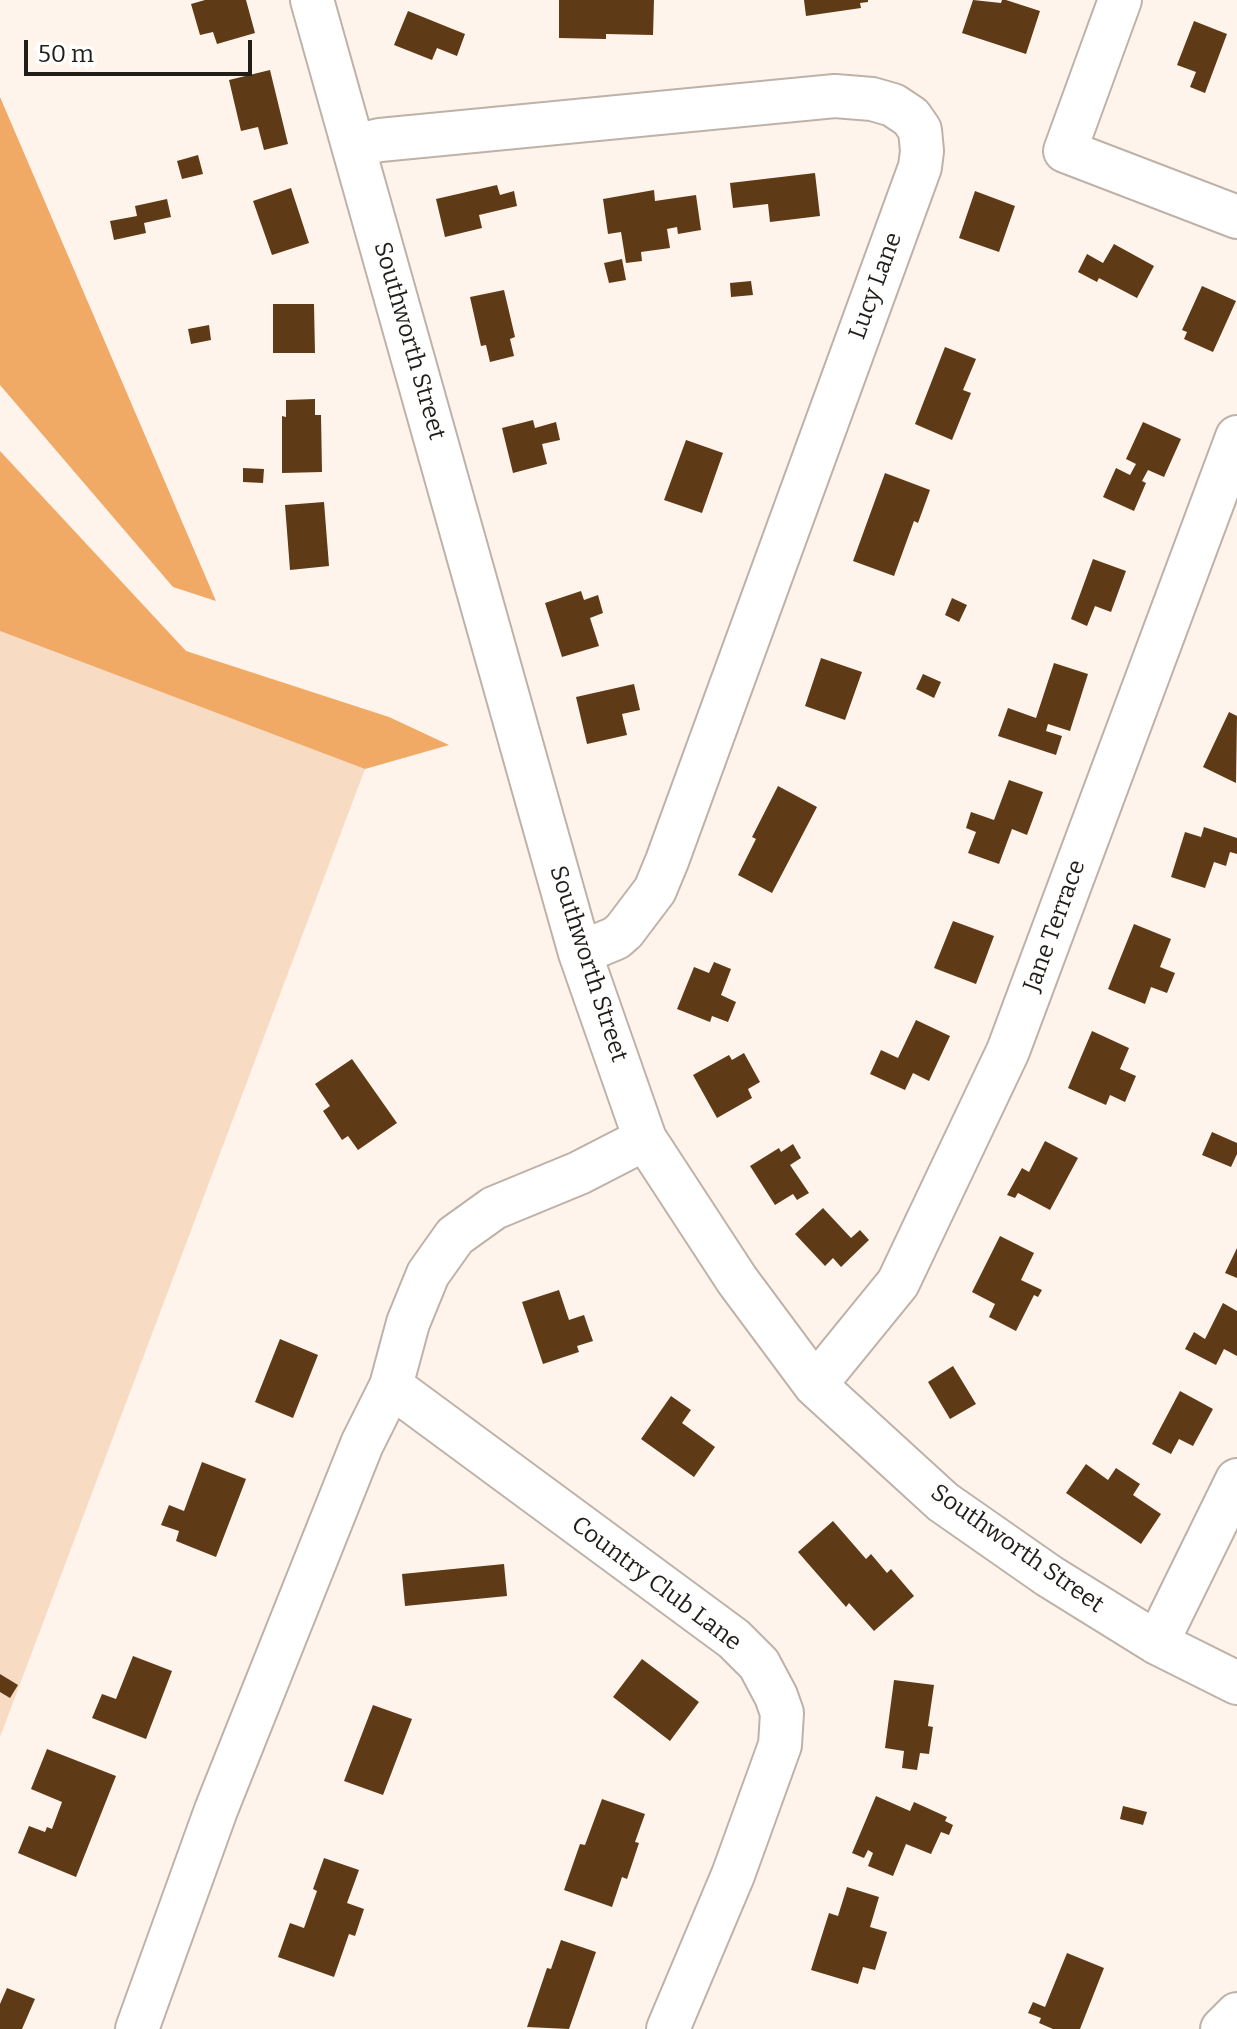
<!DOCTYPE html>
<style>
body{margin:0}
#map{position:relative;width:1237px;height:2029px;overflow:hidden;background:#fff4ec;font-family:Bitter,serif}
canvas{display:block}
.scale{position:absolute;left:24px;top:40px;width:228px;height:36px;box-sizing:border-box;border:4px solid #211d19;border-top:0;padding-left:10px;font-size:24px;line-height:28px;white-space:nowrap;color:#211d19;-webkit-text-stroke:6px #fff;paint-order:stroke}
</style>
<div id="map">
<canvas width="1237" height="2029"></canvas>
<div class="scale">50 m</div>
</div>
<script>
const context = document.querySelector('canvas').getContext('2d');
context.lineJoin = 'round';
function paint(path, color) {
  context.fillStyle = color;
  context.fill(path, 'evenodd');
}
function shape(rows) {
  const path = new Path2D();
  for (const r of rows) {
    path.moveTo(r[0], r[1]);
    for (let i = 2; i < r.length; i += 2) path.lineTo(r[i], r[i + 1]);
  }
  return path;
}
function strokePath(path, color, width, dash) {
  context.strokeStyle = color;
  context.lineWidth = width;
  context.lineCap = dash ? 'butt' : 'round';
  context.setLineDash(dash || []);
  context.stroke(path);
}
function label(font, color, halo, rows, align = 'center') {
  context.font = font + ' Bitter,serif';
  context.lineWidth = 8;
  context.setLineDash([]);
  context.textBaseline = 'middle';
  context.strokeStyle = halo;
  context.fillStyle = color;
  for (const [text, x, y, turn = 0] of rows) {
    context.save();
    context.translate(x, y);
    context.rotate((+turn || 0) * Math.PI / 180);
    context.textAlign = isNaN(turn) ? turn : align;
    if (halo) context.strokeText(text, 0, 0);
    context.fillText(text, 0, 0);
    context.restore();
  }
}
paint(shape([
 [0,631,365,769,0,1737]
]), '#f8dbc3');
paint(shape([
 [0,97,216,601,173,587,0,385],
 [0,451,186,651,389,717,449,745,365,769,0,631]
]), '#f1a966');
paint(shape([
 [205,0,246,0,255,33,217,44,213,32,200,35,191,4],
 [559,0,654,0,653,35,606,34,606,39,559,38],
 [804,0,868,0,868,2,860,3,861,8,806,16],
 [973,0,1001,3,1002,0,1006,0,1040,11,1026,54,962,33],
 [408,11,465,34,457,56,437,48,432,60,394,45],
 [1194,21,1227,34,1205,93,1190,87,1196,72,1177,65],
 [270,70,288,144,264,150,258,127,241,131,229,80],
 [198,155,203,174,182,179,177,161],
 [815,173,820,216,770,222,768,204,733,208,730,183],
 [497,185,500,195,514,191,517,206,479,215,482,228,445,237,436,199],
 [291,188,309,243,272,255,253,201],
 [654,190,655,201,696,195,701,230,678,234,677,227,667,229,670,248,641,252,642,261,626,263,621,232,608,234,603,199],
 [975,191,1015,206,999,252,959,238],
 [167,199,171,217,144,223,146,233,114,240,110,221,137,216,135,206],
 [1114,244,1154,266,1137,298,1099,278,1097,282,1078,272,1087,254,1103,263],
 [622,259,626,280,609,283,604,263],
 [751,281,753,295,731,297,730,283],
 [1202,286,1236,301,1213,352,1184,339,1187,332,1182,330],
 [504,290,515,337,510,339,514,356,490,362,486,345,481,346,470,297],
 [273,304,314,304,315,353,273,353],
 [209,325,211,340,191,344,188,329],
 [945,347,976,359,963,390,971,393,952,440,915,424],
 [315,399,315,415,321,415,322,472,282,473,282,416,286,417,286,400],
 [533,420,535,428,556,422,560,440,542,444,547,464,513,473,502,428],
 [1143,422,1181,439,1164,477,1148,470,1142,481,1146,483,1134,511,1103,497,1116,468,1130,475,1136,464,1126,459],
 [686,440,723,453,702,513,664,500],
 [243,468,264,469,263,483,243,482],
 [885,473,930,490,918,523,914,521,894,576,853,561],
 [324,502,329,566,290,570,285,505],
 [1093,559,1126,571,1111,612,1095,606,1087,626,1071,619],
 [581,591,584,600,598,595,603,613,590,618,599,646,562,657,545,603],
 [952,598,967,605,959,622,945,615],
 [821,658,862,672,845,720,805,706],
 [1054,663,1088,674,1070,731,1048,724,1046,731,1062,736,1056,755,998,736,1008,708,1036,718],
 [923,674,941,682,934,698,916,689],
 [634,684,640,710,622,714,627,735,587,744,576,697],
 [1229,712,1237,716,1236,783,1203,767],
 [1009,780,1043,792,1027,835,1012,829,999,864,968,853,976,832,966,828,971,812,994,820],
 [778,786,817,807,772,893,738,875,756,839,752,837],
 [1204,827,1237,838,1237,854,1230,852,1226,866,1214,862,1205,888,1171,877,1185,832,1201,837],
 [953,921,994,936,976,984,934,968],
 [1134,924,1171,939,1160,967,1175,973,1167,993,1151,987,1145,1004,1108,989],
 [714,962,731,969,721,995,736,1002,728,1022,712,1016,710,1022,677,1009,694,967,709,973],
 [916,1020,950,1036,929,1081,913,1073,905,1090,870,1074,881,1050,898,1058],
 [1092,1031,1129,1048,1120,1069,1136,1076,1125,1102,1110,1095,1106,1105,1068,1088],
 [744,1053,760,1082,748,1089,752,1098,717,1118,693,1075,729,1055,732,1060],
 [352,1059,397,1123,358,1150,348,1136,342,1140,323,1111,330,1106,315,1084],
 [1212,1132,1237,1143,1237,1154,1231,1167,1202,1155],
 [1045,1141,1078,1158,1050,1210,1018,1193,1015,1198,1007,1195,1022,1168,1029,1172],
 [793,1144,801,1158,790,1165,809,1193,797,1200,793,1194,775,1205,750,1166,779,1148,781,1152],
 [823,1208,851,1238,860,1230,869,1240,841,1267,833,1258,825,1266,795,1234],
 [1000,1236,1034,1253,1021,1280,1042,1290,1038,1297,1034,1295,1016,1331,989,1317,995,1304,972,1292],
 [1237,1248,1237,1278,1225,1273],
 [559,1290,569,1320,584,1315,593,1341,577,1346,579,1352,543,1364,522,1302],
 [1223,1303,1237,1311,1237,1356,1224,1349,1216,1365,1185,1349,1194,1332,1205,1339],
 [280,1339,318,1355,293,1418,255,1402],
 [953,1366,976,1404,950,1419,928,1382],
 [1180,1391,1213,1409,1193,1446,1179,1439,1171,1454,1152,1444],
 [671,1396,691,1410,682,1423,715,1447,694,1477,641,1439],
 [202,1462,246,1479,216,1557,176,1541,179,1531,161,1525,169,1505,184,1511],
 [1086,1464,1108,1480,1116,1468,1140,1484,1133,1495,1161,1514,1141,1544,1066,1493],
 [833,1521,866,1559,871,1554,887,1573,891,1569,914,1596,874,1631,849,1603,846,1607,798,1552],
 [504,1564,507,1596,405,1606,402,1574],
 [133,1656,172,1671,146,1739,92,1718,102,1694,116,1699],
 [642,1659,699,1702,670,1741,613,1697],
 [0,1674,18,1685,10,1698,0,1692],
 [894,1680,934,1685,928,1726,933,1727,929,1754,920,1753,917,1770,902,1768,904,1751,885,1748],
 [373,1705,412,1719,383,1795,344,1781],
 [47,1749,116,1776,76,1877,18,1853,29,1826,45,1832,47,1827,52,1829,62,1802,31,1789],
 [876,1796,910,1811,914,1802,947,1817,945,1821,953,1825,949,1835,941,1832,931,1854,906,1844,893,1876,868,1866,873,1853,868,1850,864,1858,852,1853],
 [602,1799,645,1814,635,1842,639,1843,627,1879,622,1877,612,1907,564,1890,580,1844,585,1845],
 [1123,1806,1147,1812,1143,1825,1120,1819],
 [324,1858,359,1870,347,1903,364,1909,355,1936,349,1934,334,1977,278,1957,290,1923,304,1928,317,1891,313,1889],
 [847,1887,879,1897,870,1927,887,1932,875,1970,863,1967,858,1984,811,1970,829,1913,838,1916],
 [561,1940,596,1952,569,2029,527,2027,547,1968,551,1969],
 [1067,1953,1104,1968,1080,2029,1053,2029,1039,2023,1041,2018,1028,2013,1033,2002,1045,2007],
 [7,1988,35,1999,22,2029,0,2029,0,2004]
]), '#5f3a16');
const minor = shape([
 [312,0,580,953,645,1139,737,1280,815,1385,943,1502,1049,1576,1157,1643,1237,1683],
 [1120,0,1065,151,1237,217],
 [354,146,380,140,835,96,872,99,893,105,911,117,920,130,922,151,920,167,667,861,655,890,624,931,616,938,580,953],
 [815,1385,898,1283,1008,1051,1237,437],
 [391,1386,734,1639,759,1664,776,1696,782,1713,780,1745,733,1875,668,2029],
 [1157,1643,1237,1480],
 [137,2029,216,1810,362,1444,391,1386,408,1323,428,1274,455,1236,494,1208,579,1173,645,1139],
 [1222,2029,1237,2014]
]);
strokePath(minor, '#beb2a8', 46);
strokePath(minor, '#fff', 42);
label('24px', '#211d19', '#fff', [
 ["Lucy Lane",876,286,-70],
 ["Southworth Street",409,341,74],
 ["Jane Terrace",1055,926,-70],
 ["Southworth Street",588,964,72],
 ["Southworth Street",1017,1549,35],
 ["Country Club Lane",656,1584,37]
]);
</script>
